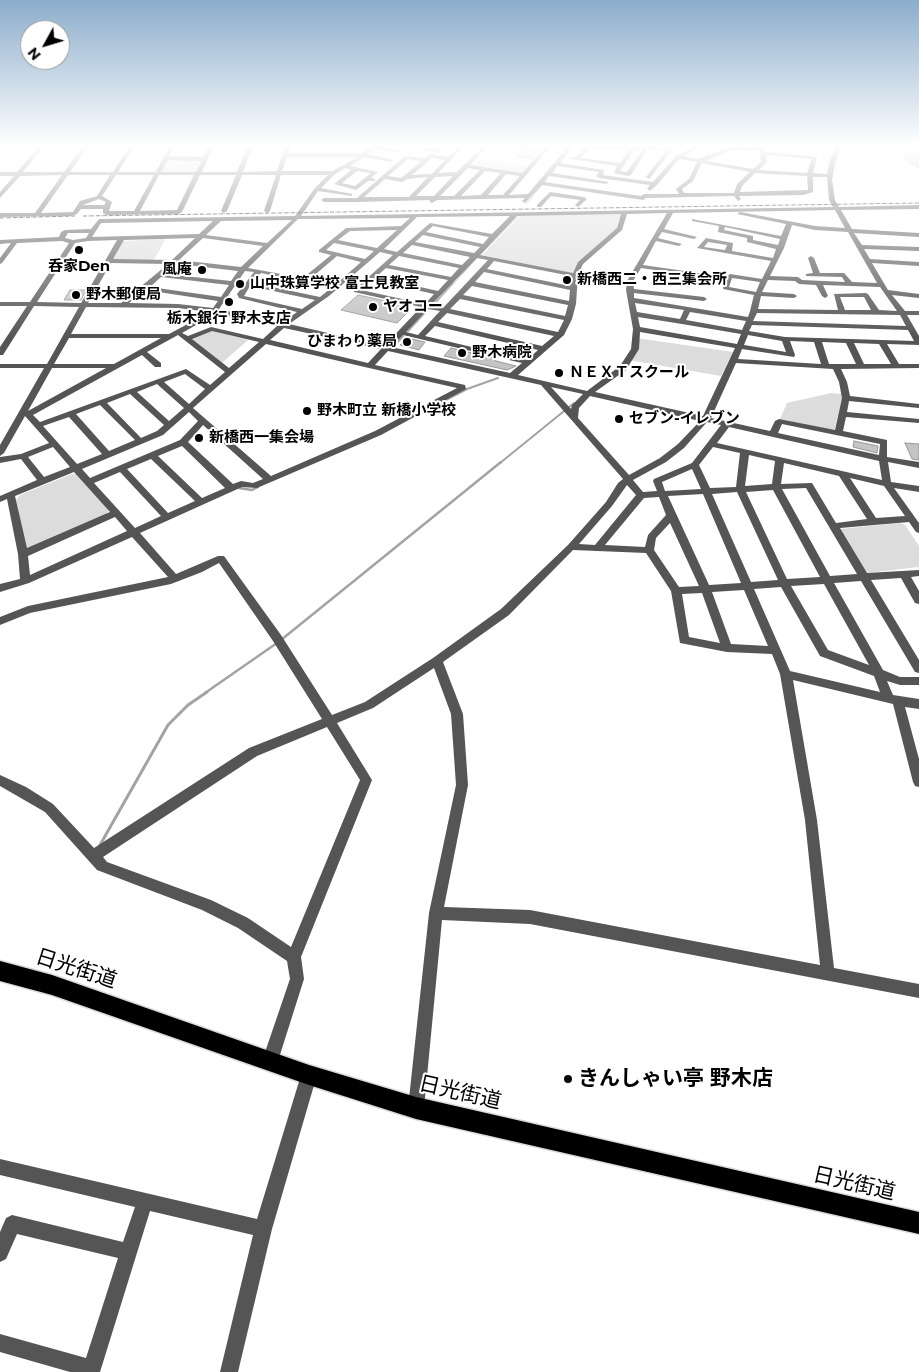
<!DOCTYPE html>
<meta charset="utf-8">
<style>
body{margin:0}
#map{position:relative;width:919px;height:1372px;overflow:hidden;background:#fff;font-family:Montserrat,sans-serif}
canvas{display:block}
.north{position:absolute;left:20px;top:20px;width:50px;height:50px;box-sizing:border-box;background:#fff;border:1px solid #999;border-radius:50%;rotate:231deg;font-size:14px;font-weight:700;line-height:20px;text-align:center;color:#000}
.north::after{content:'';display:block;margin:auto;width:18px;height:22px;background:#000;clip-path:polygon(50% 0,100% 100%,50% 72%,0 100%)}
</style>
<div id="map">
<canvas width="919" height="1372"></canvas>
<div class="north">N</div>
</div>
<script>
const context = document.querySelector('canvas').getContext('2d');
context.lineJoin = 'round';
function paint(path, color) {
  context.fillStyle = color;
  context.fill(path, 'evenodd');
}
function shape(rows) {
  const path = new Path2D();
  for (const r of rows) {
    path.moveTo(r[0], r[1]);
    for (let i = 2; i < r.length; i += 2) path.lineTo(r[i], r[i + 1]);
  }
  return path;
}
function strokePath(path, color, width, dash) {
  context.strokeStyle = color;
  context.lineWidth = width;
  context.lineCap = dash ? 'butt' : 'round';
  context.setLineDash(dash || []);
  context.stroke(path);
}
function label(font, color, halo, rows, align = 'center') {
  context.font = font + ' Montserrat,"Noto Sans JP",sans-serif';
  context.lineWidth = 4;
  context.setLineDash([]);
  context.textBaseline = 'middle';
  context.strokeStyle = halo;
  context.fillStyle = color;
  for (const [text, x, y, turn = 0] of rows) {
    context.save();
    context.translate(x, y);
    context.rotate((+turn || 0) * Math.PI / 180);
    context.textAlign = isNaN(turn) ? turn : align;
    if (halo) context.strokeText(text, 0, 0);
    context.fillText(text, 0, 0);
    context.restore();
  }
}
paint(shape([
 [167,159,205,159,198,174,160,173],
 [479,159,528,166,520,173,471,166],
 [620,214,622,215,618,220,617,229,579,261,572,273,482,255,520,216],
 [164,239,165,240,154,260,115,261,113,259,123,241],
 [210,330,248,340,222,363,192,339],
 [636,338,733,352,721,376,628,360],
 [831,393,843,394,834,431,780,419,787,403],
 [72,474,79,474,109,510,107,514,26,550,16,500,20,495],
 [901,523,905,525,919,546,919,567,867,573,863,571,839,531,840,529]
]), '#dcdcdc');
strokePath(shape([
 [567,155,575,145],
 [561,163,565,158],
 [553,172,555,170],
 [545,182,547,179],
 [526,204,542,185],
 [481,254,517,217],
 [452,285,477,258]
]), '#a3a3a3', 1);
strokePath(shape([
 [434,304,453,283],
 [408,331,428,309],
 [396,344,403,336],
 [417,415,467,389,498,378],
 [500,463,574,403]
]), '#a3a3a3', 2);
strokePath(shape([
 [239,488,252,490,258,487],
 [281,640,501,462],
 [205,693,277,643]
]), '#a3a3a3', 2.5);
strokePath(shape([
 [100,845,168,725,188,705,207,692]
]), '#a3a3a3', 3);
const building = shape([
 [526,146,541,148,532,159,517,157,526,146],
 [905,154,919,154,919,168,908,163,905,154],
 [70,290,86,290,81,300,64,300,70,290],
 [358,295,404,305,400,309,409,311,397,323,341,310,358,295],
 [407,338,425,342,419,350,400,345,407,338],
 [451,348,494,358,496,361,516,366,507,370,444,356,451,348],
 [854,441,878,446,877,453,853,447,854,441],
 [905,443,919,444,919,460,912,459,905,443]
]);
paint(building, '#c4c4c4');
strokePath(building, '#999', 1);
const highway = shape([
 [0,961,52,975,309,1065,416,1097,919,1212,919,1234,416,1119,309,1085,52,995,0,981,0,961]
]);
strokePath(highway, '#dbdbdb', 3);
paint(shape([
 [40,145,45,145,23,172,64,172,84,145,89,145,70,172,113,172,130,145,135,145,118,172,156,172,170,145,175,145,169,156,203,157,209,145,214,145,202,172,237,172,248,145,253,145,243,172,277,171,285,145,291,145,288,153,362,153,373,145,402,151,399,153,374,149,369,152,367,154,394,160,391,162,364,157,350,166,378,172,371,178,375,179,375,181,368,181,356,190,334,184,351,170,346,168,335,174,321,188,352,194,352,196,318,191,301,216,833,207,829,200,827,177,813,177,813,192,803,195,739,196,741,199,738,201,734,196,646,198,643,200,542,185,525,203,522,201,525,198,437,200,432,203,429,201,430,200,358,202,324,202,321,200,324,198,357,198,405,156,425,158,431,154,448,157,460,145,465,145,438,173,457,172,484,145,489,145,470,165,522,173,547,145,552,145,509,195,528,194,569,145,574,145,560,163,604,170,603,175,653,182,676,156,696,145,703,145,683,156,699,159,728,147,762,145,765,152,817,157,813,173,827,174,830,160,837,145,842,145,836,160,832,179,835,200,839,207,919,205,919,209,841,210,852,229,919,233,919,237,854,233,862,245,919,247,919,251,864,249,870,259,919,262,919,266,872,263,888,290,919,294,919,298,892,295,905,311,919,311,919,315,907,315,919,336,919,345,887,344,899,364,919,364,919,368,841,369,847,382,850,396,919,404,919,408,849,401,847,412,919,419,919,423,846,417,843,431,887,440,887,457,919,462,919,468,888,462,891,482,919,486,919,492,894,488,919,523,919,533,916,532,909,522,840,528,867,573,919,570,919,576,911,577,919,591,919,604,915,603,901,578,871,580,919,660,919,673,915,672,861,581,834,583,883,670,900,677,919,677,919,685,900,685,887,681,893,695,919,699,919,709,905,707,919,759,919,787,915,786,913,782,893,704,793,680,817,820,834,968,919,984,919,998,530,924,442,920,424,1108,422,1114,416,1116,410,1114,408,1108,429,913,456,785,451,714,434,668,373,708,337,723,372,780,301,957,304,979,278,1061,275,1066,270,1069,265,1066,262,1061,290,979,287,961,238,928,202,910,97,870,45,812,0,786,0,775,26,787,53,804,94,848,249,748,322,719,273,641,219,563,202,572,171,584,30,613,0,625,0,617,28,606,168,577,132,537,29,583,0,592,0,584,20,579,18,554,7,499,0,502,0,496,37,480,21,459,0,463,0,457,21,454,49,443,25,416,4,453,0,456,0,445,44,368,0,368,0,364,47,364,79,307,34,306,3,355,0,355,0,347,27,306,0,306,0,302,30,302,69,243,62,241,17,243,2,263,0,264,0,258,11,243,0,244,0,240,59,237,61,232,65,230,91,229,99,219,295,216,315,188,328,175,281,175,270,211,267,213,264,211,276,175,242,175,227,211,224,213,221,211,236,175,200,175,182,212,179,214,106,215,103,213,103,209,81,209,77,214,71,216,0,217,0,213,35,213,62,175,20,176,0,198,0,192,14,176,0,176,0,172,17,172,40,145],
 [759,150,761,162,753,169,706,161,729,151,759,150],
 [766,155,812,159,807,173,759,170,767,162,766,155],
 [287,157,358,157,332,171,282,171,287,157],
 [432,158,445,160,432,174,412,175,432,158],
 [408,159,422,161,401,178,388,176,408,159],
 [679,159,697,162,689,179,676,189,679,194,644,194,641,196,544,182,549,176,606,184,609,182,552,173,557,166,599,172,596,176,599,178,650,185,647,189,650,191,657,185,679,159],
 [168,160,202,161,196,172,161,172,168,160],
 [702,163,750,172,737,184,734,193,684,193,682,189,693,181,702,163],
 [468,168,480,170,454,196,440,196,468,168],
 [357,171,371,173,355,186,342,183,357,171],
 [485,171,501,173,481,195,461,196,485,171],
 [755,173,807,176,808,190,740,192,742,186,755,173],
 [506,174,520,176,503,195,488,195,506,174],
 [68,175,110,175,97,196,80,201,73,212,41,213,68,175],
 [116,175,154,175,134,211,109,211,112,202,102,196,116,175],
 [159,175,194,175,177,210,140,211,159,175],
 [453,176,434,196,416,196,435,177,453,176],
 [428,177,409,197,364,197,385,179,402,182,407,179,428,177],
 [99,199,106,202,104,205,83,205,99,199],
 [835,210,845,228,815,226,740,212,737,214,786,224,781,236,692,219,692,221,719,226,718,232,747,238,747,242,776,249,773,258,732,251,733,243,706,238,697,248,771,261,762,279,730,274,726,277,643,265,656,241,679,246,682,244,658,238,662,232,694,239,697,237,664,229,673,213,835,210],
 [667,213,627,281,626,290,633,329,631,349,620,366,587,391,518,375,564,335,572,319,576,304,578,275,583,264,622,230,627,214,667,213],
 [621,214,617,228,578,262,573,273,480,255,517,216,621,214],
 [510,216,492,234,430,223,397,252,384,249,417,217,510,216],
 [410,218,401,226,346,228,319,250,319,252,331,255,303,278,248,268,298,219,410,218],
 [292,220,267,243,206,235,221,221,292,220],
 [213,221,199,234,92,237,101,223,213,221],
 [792,225,815,230,848,232,877,283,852,282,844,273,820,273,814,258,811,256,808,258,813,273,806,274,806,276,842,277,845,282,802,280,798,277,770,276,784,248,792,225],
 [433,226,489,237,483,244,426,232,433,226],
 [725,227,780,239,778,245,753,240,753,236,724,230,725,227],
 [397,230,377,248,338,240,350,231,397,230],
 [68,233,89,233,86,238,73,240,65,238,68,233],
 [423,235,480,247,474,253,415,242,423,235],
 [195,238,172,260,113,259,124,240,195,238],
 [203,238,263,246,241,267,179,260,203,238],
 [117,240,81,303,37,302,75,243,88,241,117,240],
 [708,242,727,245,725,250,704,247,708,242],
 [334,243,374,251,365,259,326,250,334,243],
 [412,245,470,257,462,265,403,253,412,245],
 [380,252,393,255,354,290,354,292,421,307,384,346,289,324,329,296,380,252],
 [337,256,361,262,335,285,310,279,337,256],
 [399,256,459,268,451,277,389,265,399,256],
 [477,258,488,260,443,308,431,305,477,258],
 [494,261,571,276,570,286,487,269,494,261],
 [111,263,168,264,121,303,88,303,111,263],
 [175,264,178,264,238,271,231,281,165,274,175,264],
 [386,268,448,280,438,291,376,277,386,268],
 [641,268,724,280,723,289,754,295,750,311,748,317,634,298,634,293,704,301,707,299,704,297,634,289,633,281,641,268],
 [245,271,254,272,237,294,239,298,297,312,282,323,219,309,245,271],
 [484,272,570,290,569,301,475,282,484,272],
 [261,273,331,288,320,297,253,283,261,273],
 [161,277,229,285,221,297,150,287,161,277],
 [732,278,760,282,756,292,729,287,732,278],
 [372,280,434,294,425,304,361,290,372,280],
 [768,280,795,281,799,284,816,285,822,296,825,298,828,296,823,285,880,287,897,311,879,310,868,294,866,293,834,294,838,310,758,309,761,296,794,298,797,296,794,294,762,292,768,280],
 [250,286,315,300,302,309,244,296,250,286],
 [472,286,568,305,565,316,463,295,472,286],
 [145,290,218,301,213,308,178,304,129,303,145,290],
 [840,297,864,297,871,310,845,310,840,297],
 [460,299,564,320,558,332,450,309,460,299],
 [635,303,684,310,680,319,637,312,635,303],
 [86,307,178,308,210,312,169,334,71,334,86,307],
 [428,309,440,311,418,335,406,332,428,309],
 [690,312,746,321,742,330,686,320,690,312],
 [217,313,277,326,263,339,211,327,188,336,182,333,217,313],
 [447,313,554,336,542,346,438,322,447,313],
 [757,313,900,315,906,326,753,321,757,313],
 [638,317,682,324,741,334,737,344,640,327,638,317],
 [752,325,908,330,914,341,785,337,749,331,752,325],
 [435,326,538,350,527,360,425,336,435,326],
 [284,328,381,349,368,363,270,340,284,328],
 [212,331,259,342,229,368,192,339,212,331],
 [640,332,735,348,703,416,595,392,626,370,639,349,640,332],
 [178,335,225,372,210,385,186,369,40,422,33,415,142,355,155,367,161,367,161,363,147,352,178,335],
 [403,335,522,363,510,373,391,347,403,335],
 [748,335,782,341,786,352,744,345,748,335],
 [69,338,161,338,114,364,54,364,69,338],
 [790,341,814,342,821,364,738,359,742,349,794,357,795,355,790,341],
 [822,342,846,343,856,364,829,364,822,342],
 [854,343,879,344,891,364,864,364,854,343],
 [266,344,369,368,457,388,375,431,271,476,193,408,266,344],
 [388,351,541,385,623,479,618,483,606,502,568,545,501,609,433,658,365,702,332,715,281,635,224,556,218,556,176,574,140,533,242,487,257,488,381,435,466,389,465,385,375,365,388,351],
 [736,363,833,369,839,382,842,398,835,430,779,419,775,421,770,431,711,418,736,363],
 [52,368,106,368,28,411,52,368],
 [185,374,205,389,189,404,164,382,185,374],
 [157,384,184,408,169,421,137,392,157,384],
 [551,387,583,394,572,405,571,409,551,387],
 [130,394,164,425,157,431,141,438,107,403,130,394],
 [590,396,700,421,678,444,660,458,629,475,578,418,579,408,590,396],
 [100,405,135,440,109,451,76,414,100,405],
 [189,412,198,421,180,440,90,478,82,469,163,435,189,412],
 [69,417,102,454,77,464,43,426,69,417],
 [707,422,721,425,692,463,654,479,653,481,657,491,643,492,633,480,666,462,684,448,707,422],
 [782,424,880,444,879,455,778,433,782,424],
 [203,425,263,479,253,483,241,481,233,484,188,442,203,425],
 [729,427,879,461,882,480,717,443,729,427],
 [182,446,225,488,202,498,158,456,182,446],
 [53,447,70,467,44,477,28,457,53,447],
 [713,447,740,453,736,487,710,488,699,465,713,447],
 [749,455,775,461,772,484,745,486,749,455],
 [151,459,195,501,168,513,127,469,151,459],
 [784,463,839,476,867,519,836,523,812,483,781,484,784,463],
 [692,469,701,489,665,491,662,482,692,469],
 [74,472,110,512,27,548,15,496,74,472],
 [120,472,161,516,135,528,94,483,120,472],
 [850,478,884,486,905,516,876,518,850,478],
 [627,485,636,495,595,545,579,544,612,506,627,485],
 [806,488,857,574,830,576,782,489,806,488],
 [773,490,820,577,787,579,746,492,773,490],
 [737,492,778,580,751,582,712,494,737,492],
 [703,494,741,583,709,585,668,496,703,494],
 [659,497,666,515,648,535,645,547,605,545,644,498,659,497],
 [115,517,127,531,30,575,28,556,115,517],
 [670,523,699,586,679,587,654,550,656,538,670,523],
 [573,550,646,553,671,591,680,643,727,652,772,654,780,674,805,820,820,965,530,910,444,907,468,785,463,714,443,662,509,615,573,550],
 [824,584,869,665,828,650,791,586,824,584],
 [781,587,820,656,874,676,880,692,790,671,754,589,781,587],
 [744,590,768,646,731,644,712,592,744,590],
 [702,593,720,643,689,637,682,594,702,593],
 [327,727,360,780,291,947,248,918,211,900,107,862,103,857,257,756,327,727],
 [407,145,418,145,436,149,442,145,448,145,437,153,407,145],
 [586,145,635,145,676,149,668,155,649,179,646,177,667,150,647,150,631,175,628,176,614,173,617,166,571,159,571,157,576,157,586,145],
 [588,149,629,150,620,163,581,158,588,149],
 [634,150,642,150,627,172,620,171,634,150],
 [550,192,584,197,587,199,578,207,575,205,580,200,551,196,541,207,537,207,537,205,550,192],
 [309,1067,314,1070,317,1075,272,1229,238,1372,220,1372,253,1235,150,1211,100,1372,70,1372,0,1352,0,1334,86,1358,118,1258,17,1234,6,1259,0,1262,0,1232,6,1218,12,1215,123,1242,135,1207,0,1175,0,1159,257,1219,301,1075,304,1070,309,1067]
]), '#555');
paint(highway, '#000');
strokePath(shape([
 [83,216,919,203],
 [0,218,75,216]
]), '#000', 1, [4, 1, 0.5, 1]);
const sky = context.createLinearGradient(0, 0, 0, 338);
sky.addColorStop(0, '#8cadcc');
sky.addColorStop(0.43, '#fff');
sky.addColorStop(1, '#ffffff00');
context.fillStyle = sky;
context.fillRect(0, 0, 919, 338);
for (const [x, y, r, color] of [
 [79,250,5,"#000"],
 [202,270,5,"#000"],
 [567,280,5,"#000"],
 [240,284,5,"#000"],
 [76,295,5,"#000"],
 [229,302,5,"#000"],
 [373,307,5,"#000"],
 [407,342,5,"#000"],
 [462,353,5,"#000"],
 [559,373,5,"#000"],
 [307,411,5,"#000"],
 [619,419,5,"#000"],
 [199,438,5,"#000"],
 [568,1079,5,"#000"]
]) {
  const dot = new Path2D();
  dot.arc(x, y, r, 0, 2 * Math.PI);
  context.fillStyle = color;
  context.fill(dot);
  strokePath(dot, '#fff', 2);
}
label('bold 15px', '#000', '#fff', [
 ["呑家Den",79,267,"center"],
 ["風庵",192,270,"right"],
 ["新橋西二・西三集会所",577,280],
 ["山中珠算学校 富士見教室",250,284],
 ["野木郵便局",86,295],
 ["ヤオコー",383,307],
 ["栃木銀行 野木支店",229,319,"center"],
 ["ひまわり薬局",397,342,"right"],
 ["野木病院",472,353],
 ["ＮＥＸＴスクール",569,373],
 ["野木町立 新橋小学校",317,411],
 ["セブン-イレブン",629,419],
 ["新橋西一集会場",209,438]
], 'left');
label('21px', '#000', '#fff', [
 ["日光街道",76,969,18],
 ["日光街道",460,1093,13],
 ["日光街道",854,1184,13]
]);
label('bold 21px', '#000', '#fff', [
 ["きんしゃい亭 野木店",578,1079]
], 'left');
</script>
